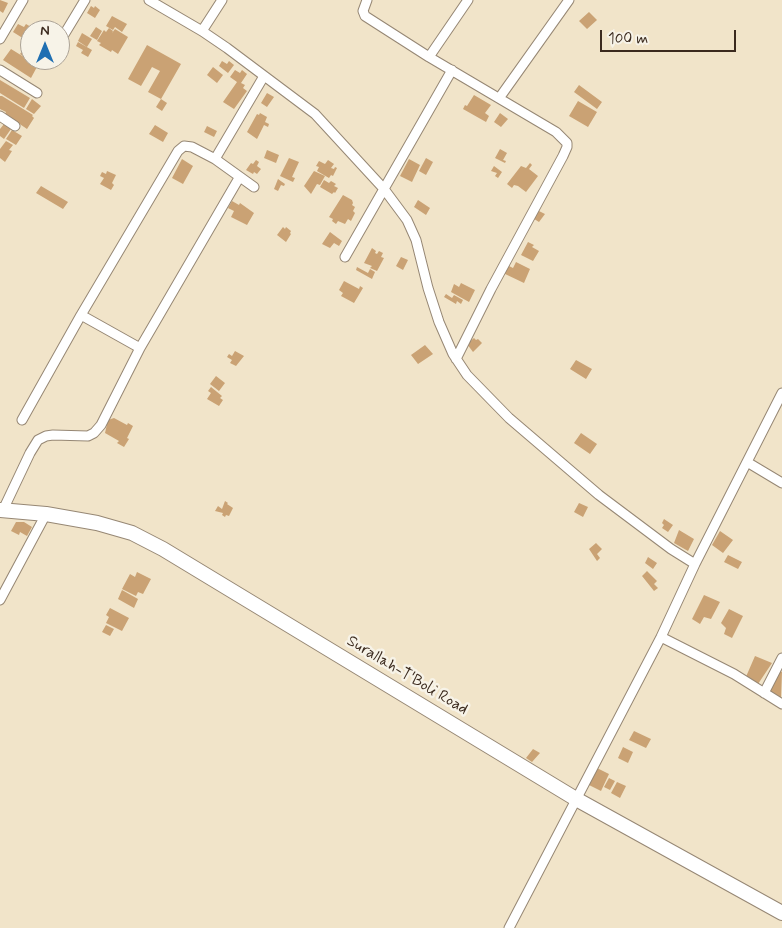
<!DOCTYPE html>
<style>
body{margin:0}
#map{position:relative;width:782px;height:928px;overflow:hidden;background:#f1e4c9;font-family:Mynerve,sans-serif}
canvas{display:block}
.north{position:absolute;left:20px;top:20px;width:50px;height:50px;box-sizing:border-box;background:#f7f3e8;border:1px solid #aca397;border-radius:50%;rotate:0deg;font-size:14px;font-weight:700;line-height:20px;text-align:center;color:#3b2a1e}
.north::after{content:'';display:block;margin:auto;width:18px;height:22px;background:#1f6fb2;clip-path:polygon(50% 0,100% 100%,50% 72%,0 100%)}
.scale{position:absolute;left:600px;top:30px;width:136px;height:22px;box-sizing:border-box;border:2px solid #3b2a1e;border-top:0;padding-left:6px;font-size:15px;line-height:18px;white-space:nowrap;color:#3b2a1e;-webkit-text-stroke:4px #f7f3e8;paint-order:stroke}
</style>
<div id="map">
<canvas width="782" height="928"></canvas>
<div class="north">N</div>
<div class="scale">100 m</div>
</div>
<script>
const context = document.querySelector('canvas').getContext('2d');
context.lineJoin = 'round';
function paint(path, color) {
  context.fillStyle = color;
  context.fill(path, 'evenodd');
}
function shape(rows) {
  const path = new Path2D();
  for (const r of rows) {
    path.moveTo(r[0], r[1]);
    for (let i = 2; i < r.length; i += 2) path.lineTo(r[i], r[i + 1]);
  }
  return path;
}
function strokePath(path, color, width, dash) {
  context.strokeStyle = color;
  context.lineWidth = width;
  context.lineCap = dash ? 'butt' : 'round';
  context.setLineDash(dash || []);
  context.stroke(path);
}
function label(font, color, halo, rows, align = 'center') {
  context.font = font + ' Mynerve,sans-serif';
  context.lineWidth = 5;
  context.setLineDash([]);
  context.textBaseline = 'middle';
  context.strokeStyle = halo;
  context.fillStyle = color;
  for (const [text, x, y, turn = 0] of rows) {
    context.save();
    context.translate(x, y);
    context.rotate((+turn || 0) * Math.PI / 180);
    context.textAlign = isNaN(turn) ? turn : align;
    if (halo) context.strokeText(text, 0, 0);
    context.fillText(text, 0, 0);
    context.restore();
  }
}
paint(shape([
 [0,0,8,3,3,13,0,11],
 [91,6,94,8,95,6,100,10,95,18,87,13],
 [589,12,597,20,587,29,579,21],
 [112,16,127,24,122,32,115,27,113,30,106,26],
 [18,24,24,27,26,24,36,30,30,30,30,60,52,60,45,70,38,65,31,78,3,60,11,49,32,62,20,54,29,42,13,32],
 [96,27,102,31,97,40,90,36],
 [109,28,113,31,112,33,115,29,128,37,118,54,112,50,111,52,99,45,101,43,97,41,104,30,106,32],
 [82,33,92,39,87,47,78,41],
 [78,42,92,50,88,57,81,53,83,50,76,46],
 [147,45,181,64,161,99,148,92,160,71,152,67,141,86,128,79],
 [222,61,227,64,229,61,234,65,228,73,219,66],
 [213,67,223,75,217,83,207,75],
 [235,70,240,73,242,70,247,74,241,83,245,85,243,88,247,91,234,109,223,102,237,82,230,77],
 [0,80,30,98,24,108,0,93],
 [579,85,602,102,597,109,574,92],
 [267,93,274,97,267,107,261,103],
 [474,95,491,105,485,113,489,116,486,122,463,109,465,105,467,106],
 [0,96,2,96,33,115,32,116,34,118,27,129,5,114,6,112,0,109],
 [32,99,41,106,34,114,26,109],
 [161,99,167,103,162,111,156,107],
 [578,101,597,112,588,127,569,116],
 [260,113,267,117,265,122,269,124,268,127,264,125,257,139,247,132,257,114,259,115],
 [500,113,508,119,501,127,494,122],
 [4,124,11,129,4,139,0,136,0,129],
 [155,125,168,133,163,142,149,134],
 [207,126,217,131,214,137,204,132],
 [12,130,22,136,16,145,6,139],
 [6,141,13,145,9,150,12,151,5,162,0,158,0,149],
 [500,149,507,153,503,160,506,161,505,163,495,158],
 [267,150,279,155,276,163,264,158],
 [289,158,299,162,292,177,295,178,293,182,280,176],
 [426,158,433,162,426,175,419,171],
 [182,159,193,166,183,184,172,178],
 [409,159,420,165,412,182,400,176],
 [256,160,259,162,257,166,261,169,257,174,254,172,253,174,246,170,251,163,253,164],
 [328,160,334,164,331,168,334,169,335,167,337,168,333,176,331,175,329,178,317,171,319,167,316,166,319,161,325,164],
 [530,163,532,165,529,169,538,176,526,192,518,186,514,185,512,188,507,184,521,166,526,168],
 [494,166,502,172,498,178,495,176,497,173,491,171],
 [107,171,116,175,112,183,114,185,111,190,100,184,104,178,100,176,102,172,106,174],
 [314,171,325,176,320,185,317,184,311,194,304,186],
 [278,179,285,184,284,186,281,185,278,191,274,189],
 [324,180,329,183,331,181,336,184,334,186,338,188,335,193,334,192,332,194,320,187],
 [41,186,68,202,63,209,36,193],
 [343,195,352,200,353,203,352,205,355,207,353,211,355,213,351,221,348,219,345,224,338,221,336,224,332,221,333,219,329,217],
 [418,200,430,208,426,215,414,207],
 [232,201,239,205,240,203,254,213,247,225,231,217,234,211,228,208],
 [535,209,545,214,539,222,531,217],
 [283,227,285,229,286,227,291,231,290,233,291,234,286,242,277,235],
 [330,232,342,241,339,246,334,243,330,248,322,244],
 [528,242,534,245,532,247,539,251,533,261,521,255],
 [372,248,376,251,375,253,377,254,379,251,383,253,381,257,384,258,377,271,370,268,372,266,364,263],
 [401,257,408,260,403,270,396,266],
 [516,262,530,269,524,283,503,273,507,265,513,268],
 [357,267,368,273,370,269,375,272,372,279,356,270],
 [344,281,359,289,360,286,363,288,354,303,341,296,343,293,339,290],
 [461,283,475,290,469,302,451,292,454,284,459,287],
 [446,294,452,298,454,295,463,300,461,304,457,301,456,304,444,297],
 [474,338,476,340,478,339,482,343,473,352,467,344],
 [425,345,433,354,418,364,411,355],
 [235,351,244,356,236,366,230,363,232,360,227,357,229,354,232,356],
 [576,360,592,369,586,379,570,369],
 [216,376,225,383,219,391,210,384],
 [211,387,222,396,220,398,223,400,219,406,207,399,211,393,208,391],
 [114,418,127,425,128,423,133,426,127,438,129,439,124,447,117,443,119,441,105,433,108,420],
 [581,433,597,444,590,454,574,443],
 [225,501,228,503,227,504,233,508,229,516,226,515,225,517,222,515,223,513,215,511,218,506,222,509],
 [579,503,588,507,583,517,574,512],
 [664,519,673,525,668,532,662,528,664,525,662,523],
 [16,522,24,522,32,527,27,536,20,532,19,535,11,531],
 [679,530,694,539,688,551,674,543],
 [720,531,733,540,723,553,712,545],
 [596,543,602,549,597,554,600,558,597,561,589,549],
 [728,555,742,562,738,569,724,562],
 [648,557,657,563,653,569,645,563],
 [647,571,657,581,654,584,658,588,654,591,642,576],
 [137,572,151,579,143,594,138,592,136,596,122,589,130,574,135,577],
 [122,590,138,599,134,608,118,599],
 [704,595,720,602,711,619,704,617,700,624,692,619],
 [110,608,129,618,122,631,106,623,109,617,106,615],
 [729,609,743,616,732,638,724,634,726,628,721,623],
 [106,625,114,629,110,636,102,632],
 [755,656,772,663,758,684,745,679],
 [780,671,782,672,781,698,768,691],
 [634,731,651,739,646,748,629,740],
 [623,747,633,752,628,763,618,758],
 [533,749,540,753,532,762,526,758],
 [595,767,609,774,601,791,587,784],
 [609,778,615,781,610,790,604,787],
 [617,782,626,786,620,798,611,793]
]), '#caa274');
const street = shape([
 [149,0,202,31,227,48,315,114,384,189,407,220,416,240,428,288,439,322,453,354,467,375,509,418,599,495,671,549,695,564],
 [367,0,363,11,365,16,429,57,556,132,567,143,567,147,563,156,491,289,456,359],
 [202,31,222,0],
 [62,38,85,0],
 [0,39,23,0],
 [429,57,468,0],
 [0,70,37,93],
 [500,97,569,0],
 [0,116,15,126],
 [215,159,264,76],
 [345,257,452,70],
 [81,315,140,348],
 [22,420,81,315,178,151,184,146,192,147,215,159,254,187],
 [747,462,782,483],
 [3,510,30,453,38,440,46,436,53,435,88,436,94,433,101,425,140,348,239,178],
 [0,600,46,514],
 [661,637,734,674,782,704],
 [764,693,782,658],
 [509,928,661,637,695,564,782,393]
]);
const primary = shape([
 [0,510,46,514,97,523,132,533,163,549,576,799,782,913]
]);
strokePath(street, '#968774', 11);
strokePath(primary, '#968774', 16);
strokePath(street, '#fff', 9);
strokePath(primary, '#fff', 14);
label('16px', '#3b2a1e', '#f7f3e8', [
 ["Surallah-T'Boli Road",407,676,31]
]);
</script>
